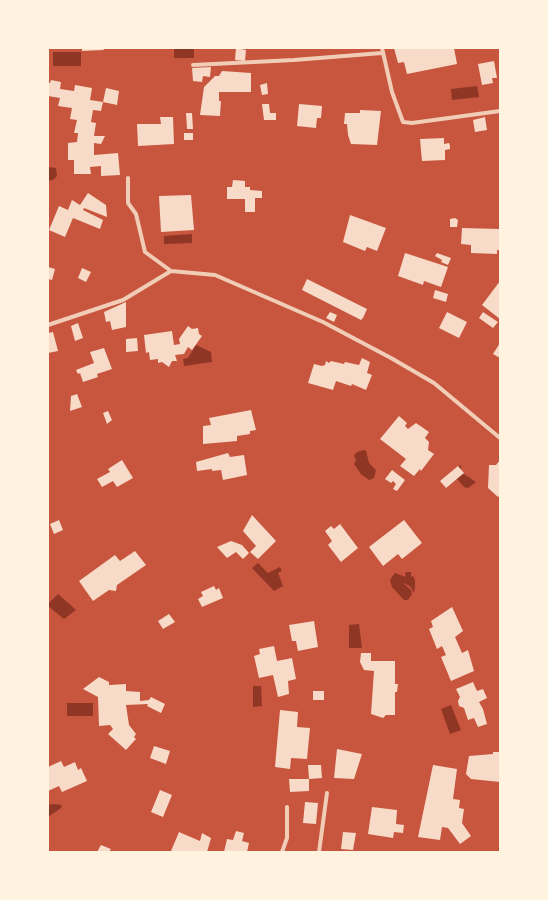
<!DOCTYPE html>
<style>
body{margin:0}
#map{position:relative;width:548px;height:900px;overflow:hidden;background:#c8553d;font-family:Cabin,sans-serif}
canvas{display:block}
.frame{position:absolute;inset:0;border:49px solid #fff3e0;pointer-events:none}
</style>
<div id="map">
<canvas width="548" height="900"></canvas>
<div class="frame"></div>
</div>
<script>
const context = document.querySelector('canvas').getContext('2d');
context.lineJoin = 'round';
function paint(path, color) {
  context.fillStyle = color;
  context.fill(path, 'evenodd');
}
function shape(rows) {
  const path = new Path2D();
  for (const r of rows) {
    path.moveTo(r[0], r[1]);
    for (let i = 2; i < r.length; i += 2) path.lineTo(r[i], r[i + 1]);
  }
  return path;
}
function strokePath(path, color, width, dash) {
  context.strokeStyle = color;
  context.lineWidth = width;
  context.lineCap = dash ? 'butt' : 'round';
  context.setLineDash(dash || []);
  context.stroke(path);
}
paint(shape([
 [174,48,194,48,194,58,174,58],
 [53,52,81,52,81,66,53,66],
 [477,86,479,97,452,100,451,89],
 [48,167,56,168,57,176,53,180,48,181],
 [192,234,192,243,164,244,164,236],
 [196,345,211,352,212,362,184,366,183,359,188,358],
 [364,450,366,451,369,463,376,470,374,478,369,480,361,474,354,464,356,460,354,455,357,452],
 [461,465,461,472,476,482,468,488,464,487,451,472],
 [258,563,268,573,280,567,282,571,278,573,283,586,274,591,252,568],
 [406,572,411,572,411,577,413,576,415,580,415,586,414,593,410,586,403,583,411,590,412,594,408,600,404,600,392,587,390,580,395,573,406,577,405,574],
 [58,594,76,610,64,619,48,606,48,604],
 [359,624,362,648,349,648,349,625],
 [253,686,261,686,262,706,253,707],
 [67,703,93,703,93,716,67,716],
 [451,705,461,730,450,734,441,709],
 [53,804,62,805,61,808,48,817,48,805]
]), '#8f3625');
paint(shape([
 [82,48,103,48,104,50,82,51],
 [236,48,246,50,245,61,235,60],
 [394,48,454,48,457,64,407,74,404,62,398,63],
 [494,61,497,78,492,78,493,83,482,85,478,64],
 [211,67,210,77,203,76,202,82,193,81,192,68],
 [222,71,251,73,251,92,219,92,219,101,221,101,220,116,200,115,204,87,215,76,219,76],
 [51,80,61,82,60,89,74,91,75,85,92,88,90,100,103,102,101,111,93,110,91,122,96,123,94,136,105,136,101,144,94,143,94,155,118,153,120,175,101,176,101,166,90,167,91,174,74,174,74,160,68,160,68,143,77,142,78,133,74,133,77,120,70,119,72,108,58,106,60,98,48,96,48,83,50,83],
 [267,83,268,94,262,95,260,85],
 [106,88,119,91,117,105,103,102],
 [262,104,269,104,270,113,276,113,276,120,264,120],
 [299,104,322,106,321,118,317,118,316,128,297,126],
 [360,110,381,111,377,145,351,144,348,135,347,124,344,124,345,113,360,113],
 [186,113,192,113,193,129,187,129],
 [160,117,173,117,174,144,138,146,137,124,161,124],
 [485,117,487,130,475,132,473,120],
 [184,133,193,133,193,140,184,140],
 [444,138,444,144,449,143,450,146,450,149,445,150,445,160,422,161,420,139],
 [233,180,245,181,245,187,250,187,250,190,262,191,262,198,255,198,255,212,245,212,245,199,227,199,227,187,232,187],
 [88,193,106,205,107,217,84,208,83,210,103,220,100,229,73,218,65,237,49,230,59,206,68,210,72,200,80,205],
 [191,195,194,230,161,232,159,196],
 [350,215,386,228,377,251,367,247,365,251,343,242],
 [455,218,458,220,457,227,450,227,450,219],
 [462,228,500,229,500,250,497,250,497,254,471,253,471,245,461,244],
 [405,253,448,267,441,287,424,281,423,285,398,276],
 [437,253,451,258,448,265,441,262,442,260,435,256],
 [48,267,55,269,52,280,48,279],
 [82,268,91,272,86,282,78,278],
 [307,279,367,309,363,318,361,320,302,290],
 [500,281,500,319,482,305],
 [435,290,448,294,446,302,433,298],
 [126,302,126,327,112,330,110,321,106,322,104,312],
 [330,312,337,315,334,322,326,318],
 [447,312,467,322,459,338,439,328],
 [483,312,498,322,493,328,479,318],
 [78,323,83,338,75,341,71,326],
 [188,326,192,329,198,328,199,334,202,336,192,350,188,347,184,354,175,355,177,361,172,361,169,367,162,362,158,363,158,359,150,360,149,352,146,353,144,335,172,331,174,345,180,344,179,339],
 [53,332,58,351,48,353,48,333],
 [137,338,138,351,126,352,126,339],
 [500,343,500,358,493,354],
 [104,348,112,369,97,374,98,377,83,382,80,373,78,374,76,370,94,363,90,352],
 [362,358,370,362,367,373,372,375,366,390,352,384,351,386,336,381,333,390,308,383,314,364,322,366,325,365,326,361,329,363,331,361,344,364,345,362,359,365],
 [77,394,82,407,70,411,71,396],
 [251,410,256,430,250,431,250,434,237,436,237,441,203,444,203,426,211,425,209,418],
 [108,411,112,420,107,424,103,413],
 [399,416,407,423,405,426,408,429,416,423,429,432,425,438,429,442,428,450,434,454,421,471,420,469,414,476,400,466,406,459,380,439],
 [228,453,230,457,244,455,247,475,223,480,221,470,212,471,212,469,197,471,196,462],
 [122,460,133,478,117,487,113,481,102,487,97,479,110,472,108,469],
 [500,460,500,495,498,497,488,488,489,465,496,465],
 [458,466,464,473,446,488,440,481],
 [392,470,405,480,397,491,393,489,396,484,393,481,391,483,385,479],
 [252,515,276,541,258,559,250,552,256,546,243,531],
 [59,520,63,530,54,534,50,524],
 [404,520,422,543,402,559,398,554,383,566,369,547],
 [340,524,358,548,341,562,328,545,332,541,325,531,331,526,334,529],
 [231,541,242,545,249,553,243,559,236,552,227,558,217,547],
 [135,551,146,565,117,585,116,591,109,590,93,601,79,581,115,555,120,561],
 [214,586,216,590,219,588,223,598,202,607,198,599,203,596,201,592],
 [452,607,463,631,455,637,462,653,468,650,474,671,451,681,441,657,446,655,442,646,437,649,429,629,433,627,431,621],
 [169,614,175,622,163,629,158,621],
 [314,621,318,647,298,651,296,641,292,641,289,625],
 [274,646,277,661,292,658,296,679,288,681,289,694,278,697,273,675,259,678,254,656,260,654,259,649],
 [361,653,371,653,371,661,395,661,395,684,398,684,397,692,395,692,395,715,386,715,383,718,371,714,374,671,364,670,360,662],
 [99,677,109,682,109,685,126,684,126,691,140,692,140,701,149,700,151,697,165,704,161,713,147,706,148,704,126,705,129,725,136,734,134,737,136,739,126,750,108,734,113,729,110,725,99,726,98,697,83,689],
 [473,682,477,691,483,689,487,698,479,702,483,709,487,724,478,727,474,718,468,720,464,708,459,706,458,701,460,697,456,689],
 [313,691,324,691,324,700,313,700],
 [280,710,298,712,297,727,310,728,307,759,291,758,290,769,275,767],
 [154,746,170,751,166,764,150,758],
 [337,749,362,754,354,779,334,778],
 [493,752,500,752,500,782,471,779,466,774,469,756,493,754],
 [61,761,64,767,75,762,78,770,81,768,87,781,62,792,59,786,48,791,48,767],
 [308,765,321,765,322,778,309,779],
 [433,765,457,769,453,799,460,800,459,808,464,809,462,823,471,836,460,844,448,828,442,827,440,840,418,837],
 [289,779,309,779,309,791,290,792],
 [160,790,172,795,163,817,151,812],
 [305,802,318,803,316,824,303,823],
 [372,807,397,810,396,824,404,825,403,833,394,832,393,838,368,834],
 [236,831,244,833,242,841,249,843,247,852,224,852,227,839,233,840],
 [179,832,200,841,202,833,211,838,207,852,171,851],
 [343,832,356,833,353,850,341,849],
 [101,845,111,849,109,852,97,852]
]), '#f7dbc8');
strokePath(shape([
 [382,48,392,92,403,122,412,123,500,111],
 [193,65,294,60,382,53],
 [128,178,128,203,136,214,145,252,171,271],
 [48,325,123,300,171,271,215,275,323,322,391,358,434,383,500,438],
 [282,852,287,838,287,807],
 [319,852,327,793]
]), '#f1ccb7', 4);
</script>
